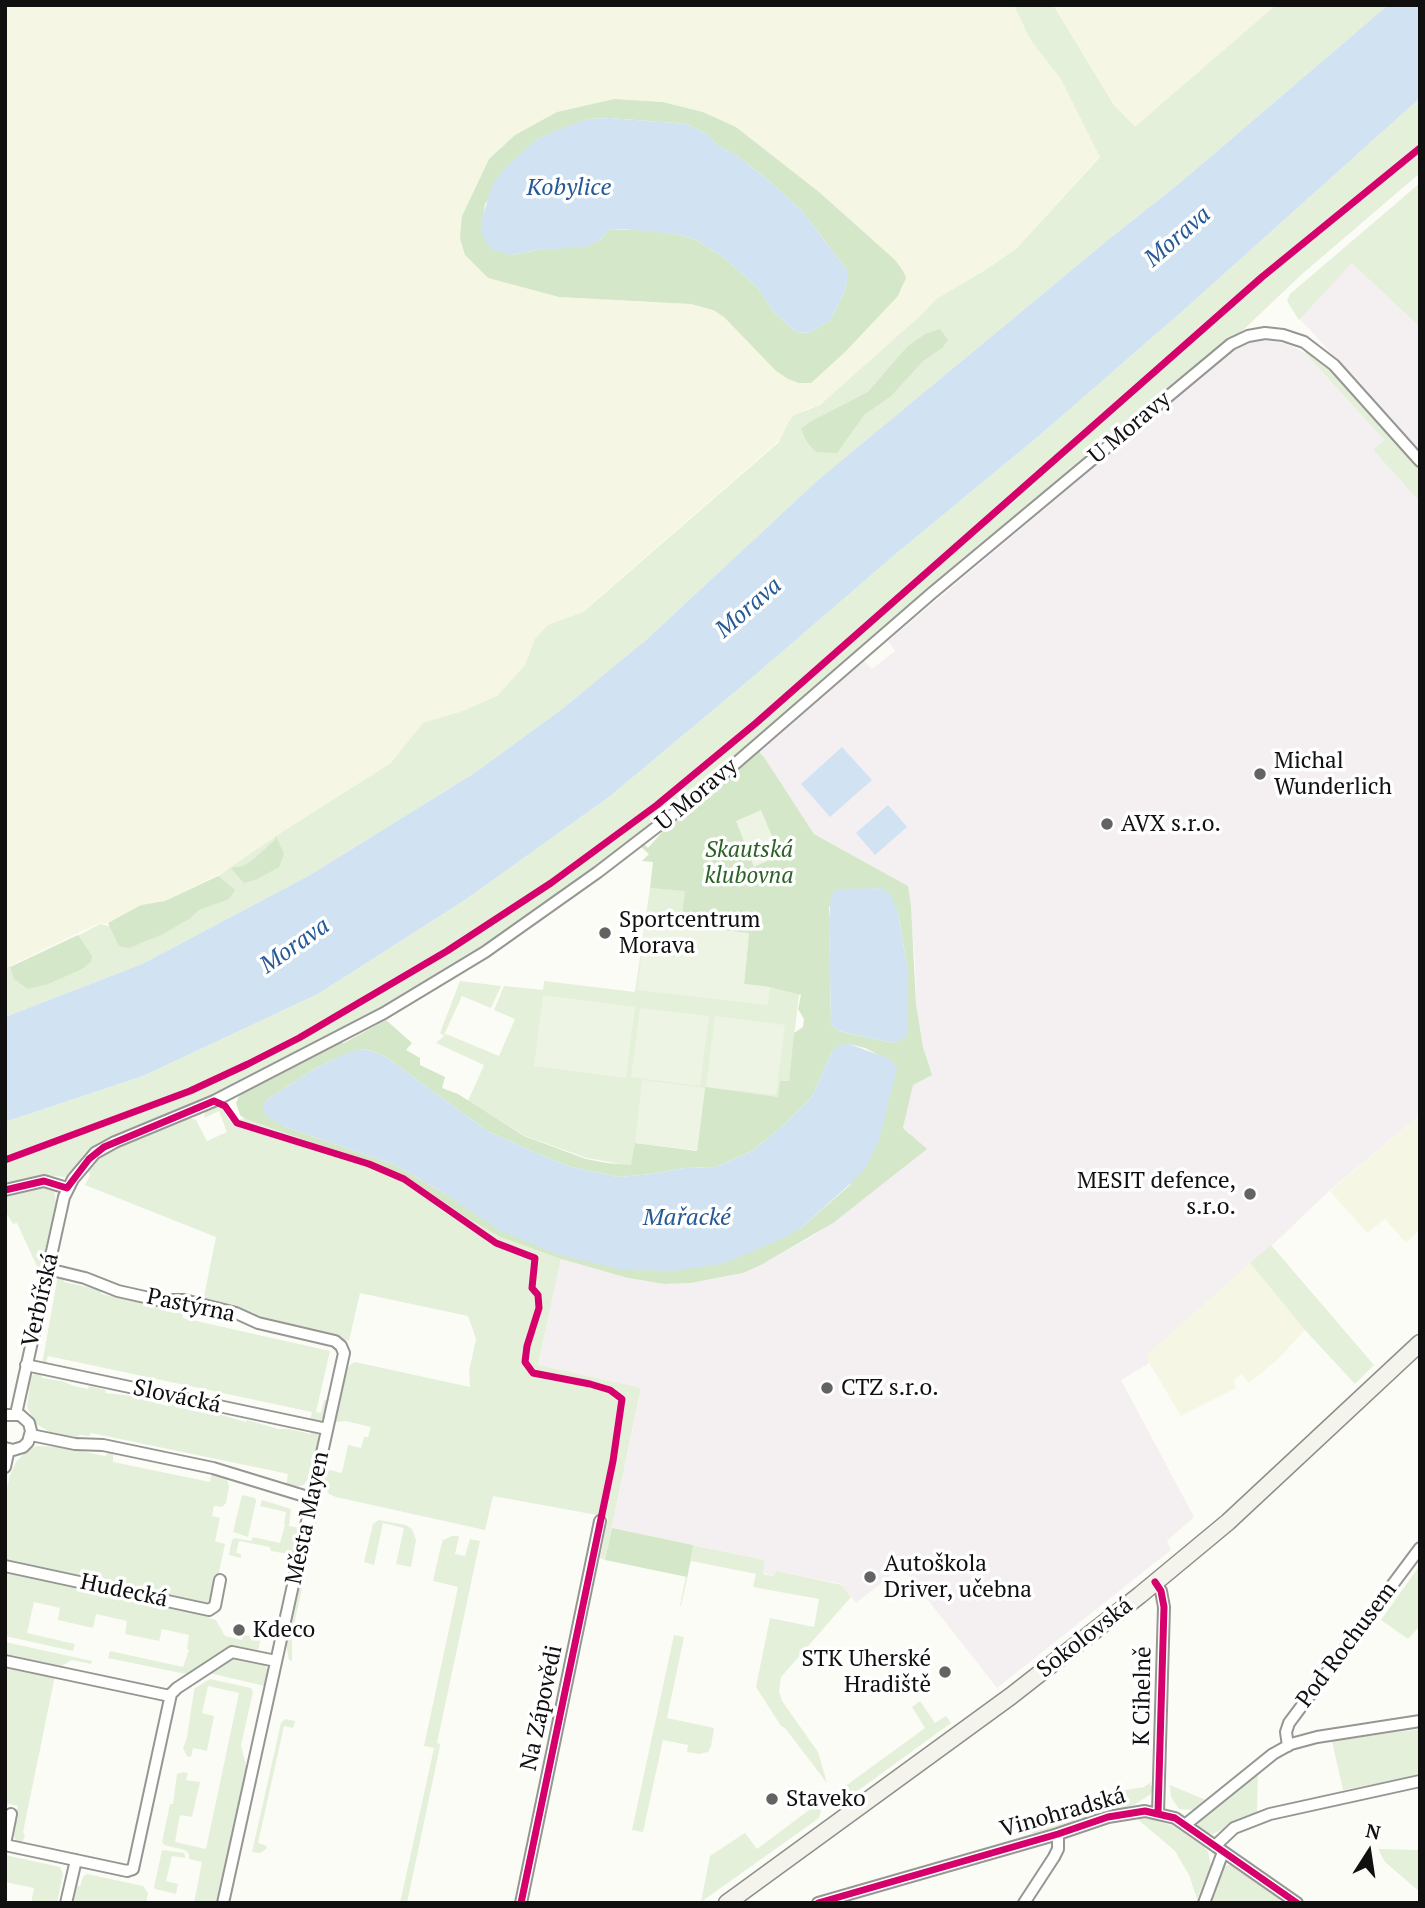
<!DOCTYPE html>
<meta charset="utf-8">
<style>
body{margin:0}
#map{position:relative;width:1425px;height:1908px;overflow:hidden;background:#fcfcf7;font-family:"PT Serif",serif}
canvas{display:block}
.frame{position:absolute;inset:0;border:7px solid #101010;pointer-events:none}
.north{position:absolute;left:1334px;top:1817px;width:70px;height:70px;-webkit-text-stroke:5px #fff;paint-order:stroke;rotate:12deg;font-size:19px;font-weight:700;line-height:28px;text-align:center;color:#101010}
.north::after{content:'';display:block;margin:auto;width:24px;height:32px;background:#101010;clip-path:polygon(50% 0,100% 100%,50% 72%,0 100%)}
</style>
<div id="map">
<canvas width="1425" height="1908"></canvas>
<div class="frame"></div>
<div class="north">N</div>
</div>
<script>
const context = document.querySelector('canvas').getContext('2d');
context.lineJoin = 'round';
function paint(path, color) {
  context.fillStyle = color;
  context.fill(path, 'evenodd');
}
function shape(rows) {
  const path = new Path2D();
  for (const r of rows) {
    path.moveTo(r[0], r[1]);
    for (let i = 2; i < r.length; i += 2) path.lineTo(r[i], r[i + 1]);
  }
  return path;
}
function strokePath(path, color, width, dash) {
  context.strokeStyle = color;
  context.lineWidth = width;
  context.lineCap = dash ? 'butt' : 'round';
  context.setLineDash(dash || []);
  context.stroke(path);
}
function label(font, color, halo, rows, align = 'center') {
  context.font = font + ' "PT Serif",serif';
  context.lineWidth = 7;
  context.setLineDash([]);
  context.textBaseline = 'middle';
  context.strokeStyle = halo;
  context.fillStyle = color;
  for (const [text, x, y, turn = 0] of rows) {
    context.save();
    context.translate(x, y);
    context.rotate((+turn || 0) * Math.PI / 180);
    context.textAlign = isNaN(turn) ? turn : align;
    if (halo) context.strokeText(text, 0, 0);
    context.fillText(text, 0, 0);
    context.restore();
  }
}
paint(shape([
 [1420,184,1420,451,1300,319],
 [1269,339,1294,347,1305,353,1384,440,1373,450,1420,502,1420,1115,1329,1191,1148,1364,1121,1380,1194,1517,1167,1541,1171,1550,997,1688,902,1567,856,1603,841,1584,777,1571,774,1576,763,1573,765,1560,612,1528,641,1389,538,1366,561,1259,628,1278,664,1284,691,1283,743,1273,761,1265,816,1234,866,1196,910,1133,903,1128,913,1084,929,1072,923,1047,916,1004,915,959,908,886,814,834,760,751,864,661,872,669,895,651,888,641,1238,346,1255,340]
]), '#f4f0f2');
paint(shape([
 [5,5,1276,5,1119,148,1099,157,1017,248,987,269,936,299,921,315,820,405,804,410,788,423,781,439,582,612,548,626,536,638,526,665,497,696,324,809,276,836,231,868,165,901,141,905,108,923,97,924,5,968,5,936,8,934,5,932],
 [614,99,663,102,703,112,736,127,819,192,904,285,898,296,833,362,788,379,776,371,724,317,713,310,691,304,559,297,488,278,465,255,462,216,489,159,515,135,557,112],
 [1420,1115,1420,1230,1406,1243,1385,1219,1367,1233,1330,1191],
 [1250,1263,1305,1330,1278,1359,1249,1383,1241,1374,1234,1381,1236,1388,1181,1416,1145,1356]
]), '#f6f6e5');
paint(shape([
 [1014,5,1053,5,1113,104,1135,127,1276,5,1388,5,1181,182,1109,239,818,480,646,640,562,709,476,772,310,875,142,964,5,1017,5,968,10,966,14,977,68,941,100,924,135,932,219,888,218,876,276,836,391,763,423,723,463,711,497,696,525,665,535,639,548,625,583,612,779,442,788,423,794,415,820,405,921,315,936,299,987,269,1017,248,1100,157,1061,79,1030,39],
 [1420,98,1420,173,1301,275,1241,332,1032,505,690,798,536,913,406,996,233,1088,100,1144,65,1177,43,1175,5,1186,5,1122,143,1076,318,994,465,900,609,797,754,676,898,552,1040,435,1186,308],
 [1420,183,1420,327,1352,263,1299,320,1287,301,1290,294],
 [1306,351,1345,384,1420,468,1420,502,1373,450,1384,440,1305,353],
 [650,888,699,891,749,933,744,984,772,986,799,994,789,1081,778,1097,705,1088,697,1150,635,1143,632,1166,587,1158,525,1136,468,1101,484,1065,436,1043,444,1036,440,1033,460,981,501,986,491,1008,462,996,444,1035,446,1034,499,1056,515,1019,494,1010,504,986,543,990,544,981,635,992],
 [221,1106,229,1120,245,1119,404,1175,467,1218,500,1237,561,1259,538,1365,641,1388,605,1560,600,1558,608,1517,493,1496,485,1530,336,1497,329,1494,324,1484,325,1469,342,1473,348,1445,361,1448,364,1437,368,1437,371,1427,345,1421,335,1422,346,1370,351,1364,355,1362,470,1387,469,1371,476,1339,468,1316,360,1293,349,1341,259,1320,255,1318,254,1313,203,1301,216,1237,85,1185,90,1175,87,1170,107,1149,132,1138,148,1135,185,1117,196,1120,207,1141,227,1132,219,1111,204,1118,205,1112],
 [41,1186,54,1189,56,1202,40,1273,17,1223,13,1224,5,1211,5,1195],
 [1271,1245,1374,1365,1355,1384,1305,1330,1250,1263],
 [58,1275,65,1276,64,1282,101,1290,101,1294,177,1311,180,1304,184,1305,183,1318,330,1351,316,1412,321,1413,324,1400,327,1400,323,1418,321,1421,310,1420,312,1412,48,1356,46,1364,42,1364],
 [37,1372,41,1373,42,1378,62,1381,74,1386,88,1389,89,1386,106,1390,105,1393,133,1396,167,1406,168,1403,184,1406,184,1409,211,1412,246,1422,247,1420,278,1429,290,1429,310,1434,312,1430,316,1431,319,1437,312,1473,304,1485,293,1487,286,1486,288,1474,279,1472,91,1433,89,1436,80,1435,73,1439,57,1436,36,1424,27,1407,31,1376],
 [37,1446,60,1447,105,1456,109,1452,113,1452,113,1462,210,1482,212,1473,227,1478,229,1487,226,1503,222,1507,214,1506,212,1516,220,1518,215,1541,225,1544,209,1618,216,1620,225,1636,242,1640,244,1635,261,1638,258,1650,239,1647,229,1648,186,1674,108,1658,110,1651,183,1667,189,1650,187,1649,189,1635,162,1629,159,1641,125,1634,127,1621,96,1614,93,1628,58,1620,60,1608,34,1602,27,1633,75,1644,73,1651,5,1636,5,1579,9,1562,5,1561,5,1497,10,1475,16,1462,27,1450],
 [242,1495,255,1498,256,1501,248,1537,233,1532],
 [262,1500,291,1509,289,1526,299,1528,294,1552,288,1554,271,1551,270,1547,239,1541,236,1553,241,1554,241,1558,229,1555,232,1540,235,1538,251,1541,253,1537,280,1543,285,1525,284,1524,286,1512,260,1506],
 [318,1516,292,1634,292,1661,289,1660,286,1643,312,1520],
 [379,1520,406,1525,412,1529,416,1540,411,1567,396,1564,404,1528,383,1523,374,1565,364,1562,373,1524],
 [452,1536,459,1536,455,1554,465,1556,470,1539,480,1541,437,1743,440,1744,439,1751,407,1903,400,1903,434,1748,424,1746,458,1587,433,1581,441,1546,443,1540],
 [692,1545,765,1560,763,1574,773,1576,777,1571,842,1585,851,1597,781,1677,779,1691,782,1701,818,1752,827,1783,785,1728,781,1726,756,1687,770,1618,814,1627,819,1599,753,1587,756,1574,691,1561,681,1606,680,1606],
 [1420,1565,1420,1626,1408,1639,1381,1620],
 [674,1635,684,1637,667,1718,714,1728,711,1746,708,1752,699,1754,687,1752,688,1745,663,1740,643,1832,632,1830],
 [5,1642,92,1661,91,1664,72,1660,61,1666,5,1655],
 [233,1657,262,1662,269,1671,265,1686,209,1673],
 [5,1666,55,1676,23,1832,25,1837,21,1843,16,1840,12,1834,18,1806,5,1803],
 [210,1679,251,1688,253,1692,241,1745,247,1770,217,1903,194,1903,202,1862,189,1859,189,1854,185,1850,164,1845,162,1842,170,1804,173,1804,177,1774,183,1772,188,1773,186,1780,200,1782,192,1817,180,1815,175,1842,206,1849,239,1693,208,1686,202,1713,214,1716,207,1751,193,1748,191,1757,187,1756,183,1748,187,1737,194,1691,195,1688],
 [920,1701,935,1723,946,1716,951,1723,852,1795,840,1790,925,1728,912,1707],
 [285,1719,295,1721,293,1728,284,1726,258,1843,267,1846,266,1849,260,1853,252,1852,281,1723],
 [1420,1729,1420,1775,1343,1790,1332,1741],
 [1258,1773,1257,1812,1213,1834,1207,1833,1198,1826,1198,1819],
 [1151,1782,1150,1785,1154,1786,1151,1794,1134,1805,1033,1834,1031,1831,1088,1803,1088,1801,1113,1792,1144,1787],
 [1170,1786,1170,1785,1206,1800,1193,1810,1179,1809,1171,1797],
 [813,1807,821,1810,819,1818,701,1902,710,1856,745,1833,757,1849],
 [1143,1816,1173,1826,1204,1847,1208,1852,1211,1866,1197,1899,1189,1875,1175,1851,1135,1817],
 [1378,1849,1420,1850,1420,1892,1385,1862],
 [162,1850,184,1853,185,1856,185,1858,172,1856,166,1881,178,1884,176,1894,155,1889,154,1887],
 [5,1855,60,1867,63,1874,57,1903,31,1903,34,1888,5,1882],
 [1229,1865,1235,1867,1280,1899,1278,1903,1210,1903,1223,1867],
 [87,1874,143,1886,148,1893,146,1903,70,1903,74,1885,80,1886,83,1877]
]), '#e4f0d9');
paint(shape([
 [614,99,663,102,703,112,736,127,819,192,895,260,903,271,906,278,898,296,845,352,811,383,799,383,788,379,776,371,724,317,713,310,691,304,559,297,488,278,465,255,460,238,462,216,489,159,515,135,557,112],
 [610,118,687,124,710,136,717,145,739,157,774,185,802,211,847,270,847,283,843,295,830,321,809,333,796,332,774,312,758,288,723,257,698,241,681,235,639,229,609,230,599,241,585,246,537,250,511,255,481,232,485,204,537,139,588,119],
 [940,329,948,340,942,348,923,361,891,396,864,415,837,453,816,452,807,442,801,429,810,422,868,392,907,347,925,334],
 [757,749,764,757,814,834,908,886,911,906,916,1004,923,1047,932,1075,913,1085,903,1128,927,1149,833,1223,761,1265,743,1273,691,1283,664,1284,628,1278,561,1259,500,1237,467,1218,404,1175,245,1119,240,1115,236,1103,239,1096,261,1082,337,1043,344,1043,386,1020,412,1043,406,1050,420,1058,420,1065,445,1077,442,1088,458,1094,524,1136,586,1159,607,1163,631,1165,635,1143,697,1151,705,1087,778,1097,780,1081,789,1081,794,1033,803,1027,804,1019,798,1009,801,995,770,987,744,984,749,933,681,926,685,891,650,888,653,862,642,861,649,854,640,846,644,844,648,848,680,812],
 [881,888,898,912,907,967,907,1035,892,1043,839,1031,831,1024,829,907,868,889],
 [849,1044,865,1048,893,1062,850,1185,801,1228,722,1264,447,1195,395,1165,285,1127,265,1101,311,1071,333,1060,361,1049,373,1051,387,1058,489,1132,532,1151,568,1166,618,1177,652,1174,684,1168,716,1167,752,1151,784,1125,811,1098,833,1050],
 [276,836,284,854,279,867,257,879,244,883,231,868,243,866,254,859,275,840],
 [218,876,235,890,229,899,199,910,189,919,163,934,129,948,119,946,108,923,141,905,165,901],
 [78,935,92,956,91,962,82,969,48,984,28,989,14,979,10,967],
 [612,1528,693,1545,687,1577,605,1560]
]), '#d4e7c8');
paint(shape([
 [761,810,780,855,754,867,736,821],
 [646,922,749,933,744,984,770,987,768,1005,637,990],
 [543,995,635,1007,626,1078,534,1066],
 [640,1008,709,1016,700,1086,631,1077],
 [715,1016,785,1025,776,1095,706,1087],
 [642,1080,705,1088,697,1150,635,1143]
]), '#edf4e3');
paint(shape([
 [1388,5,1420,5,1420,98,1186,308,1040,435,898,552,754,676,609,797,465,900,318,994,143,1076,5,1122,5,1017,142,964,310,875,476,772,562,709,646,640,818,480,1109,239,1181,182],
 [610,118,687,124,710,136,717,145,739,157,774,185,802,211,847,270,847,283,843,295,830,321,809,333,796,332,774,312,758,288,723,257,698,241,681,235,627,229,609,230,599,241,585,247,537,250,511,255,490,249,481,232,481,221,493,184,507,166,537,139,555,131,588,119],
 [842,747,872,780,830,817,801,784],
 [888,805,907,827,875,855,856,833],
 [882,888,891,895,898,912,907,967,907,1035,901,1040,892,1043,839,1031,831,1024,829,919,831,896,837,889],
 [849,1044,885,1057,893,1062,897,1069,879,1140,866,1167,850,1184,801,1228,779,1240,722,1264,672,1271,619,1269,557,1254,499,1230,447,1195,395,1165,285,1127,265,1115,263,1108,265,1101,311,1071,345,1054,361,1049,373,1051,387,1058,489,1132,532,1151,568,1166,618,1177,652,1174,684,1168,716,1167,752,1151,784,1125,811,1098,833,1050,840,1045]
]), '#d1e3f2');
const minor = shape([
 [5,1190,44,1181,67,1188],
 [48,1269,85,1278,118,1291,158,1300,184,1300,236,1313,258,1323,335,1341,341,1346,344,1353,223,1903],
 [26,1365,327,1429],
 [16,1414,64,1197,73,1179,95,1153,115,1142,214,1101,384,1013,485,952,598,872,706,789,932,593,1231,344,1248,336,1265,333,1283,335,1304,342,1334,365,1420,461],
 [5,1415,20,1415,29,1423,31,1431,28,1442,23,1447,13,1450,5,1448],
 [31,1435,75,1444,103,1445,213,1468,311,1498],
 [5,1467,9,1449],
 [5,1566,209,1610,215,1606,220,1580],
 [1155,1582,1161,1591,1164,1607,1158,1813],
 [5,1661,170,1696],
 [1288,1746,1286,1732,1289,1723,1420,1548],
 [1185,1825,1273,1754,1291,1744,1317,1737,1420,1721],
 [5,1844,11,1814],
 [5,1845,127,1871,133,1869,171,1694,177,1688,232,1652,276,1661],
 [1215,1846,1234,1828,1270,1814,1420,1781],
 [66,1903,76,1860],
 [521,1903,600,1521],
 [818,1903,1058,1834,1108,1817,1145,1811,1175,1818,1297,1903],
 [1024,1903,1054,1857,1058,1849,1058,1834],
 [1204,1903,1223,1852]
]);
const secondary = shape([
 [727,1903,1011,1696,1140,1595,1228,1522,1420,1343]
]);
strokePath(minor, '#969694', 14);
strokePath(secondary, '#8d8d8b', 19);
strokePath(minor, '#fffffe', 10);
strokePath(secondary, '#f4f4ed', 16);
strokePath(shape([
 [5,1160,190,1091,248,1064,299,1038,447,951,551,883,657,805,756,723,1262,277,1420,148],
 [5,1190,44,1181,67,1188,89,1159,104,1147,214,1101,225,1106,237,1123,369,1164,404,1179,496,1243,535,1258,532,1288,538,1295,539,1308,527,1346,525,1362,533,1373,590,1384,610,1390,622,1399,613,1461,521,1903],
 [1155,1582,1161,1591,1164,1607,1158,1813],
 [818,1903,1058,1834,1108,1817,1145,1811,1175,1818,1297,1903]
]), '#d6006c', 7);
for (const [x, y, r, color] of [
 [1260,774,7,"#636361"],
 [1107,824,7,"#636361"],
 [605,933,7,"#636361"],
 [1250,1194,7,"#636361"],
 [827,1388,7,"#636361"],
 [870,1577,7,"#636361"],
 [239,1630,7,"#636361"],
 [945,1672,7,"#636361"],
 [772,1799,7,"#636361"]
]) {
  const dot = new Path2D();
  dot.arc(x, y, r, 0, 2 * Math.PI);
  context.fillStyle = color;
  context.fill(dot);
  strokePath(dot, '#fff', 2.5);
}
label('23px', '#101010', '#fff', [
 ["U Moravy",1130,428,-40],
 ["U Moravy",697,795,-40],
 ["Verbířská",41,1300,-77],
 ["Pastýrna",191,1306,12],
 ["Slovácká",177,1397,12],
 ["Města Mayen",308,1518,-78],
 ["Hudecká",124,1591,12],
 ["Sokolovská",1085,1638,-38],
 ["Pod Rochusem",1347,1645,-53],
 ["K Cihelně",1143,1696,-89],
 ["Na Zápovědi",542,1708,-78],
 ["Vinohradská",1063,1813,-16]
]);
label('23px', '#101010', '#fff', [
 ["Michal",1274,761],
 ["Wunderlich",1274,787],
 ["AVX s.r.o.",1121,824],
 ["Sportcentrum",619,920],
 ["Morava",619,946],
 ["MESIT defence,",1236,1181,"right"],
 ["s.r.o.",1236,1207,"right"],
 ["CTZ s.r.o.",841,1388],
 ["Autoškola",884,1564],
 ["Driver, učebna",884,1590],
 ["Kdeco",253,1630],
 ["STK Uherské",931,1659,"right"],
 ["Hradiště",931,1685,"right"],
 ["Staveko",786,1799]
], 'left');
label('italic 23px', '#2d6227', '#fff', [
 ["Skautská",749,850],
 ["klubovna",749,876]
]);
label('italic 24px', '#265995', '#fff', [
 ["Kobylice",569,188],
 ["Morava",1178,237,-41],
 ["Morava",749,608,-41],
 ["Morava",295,946,-35],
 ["Mařacké",687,1218]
]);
</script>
